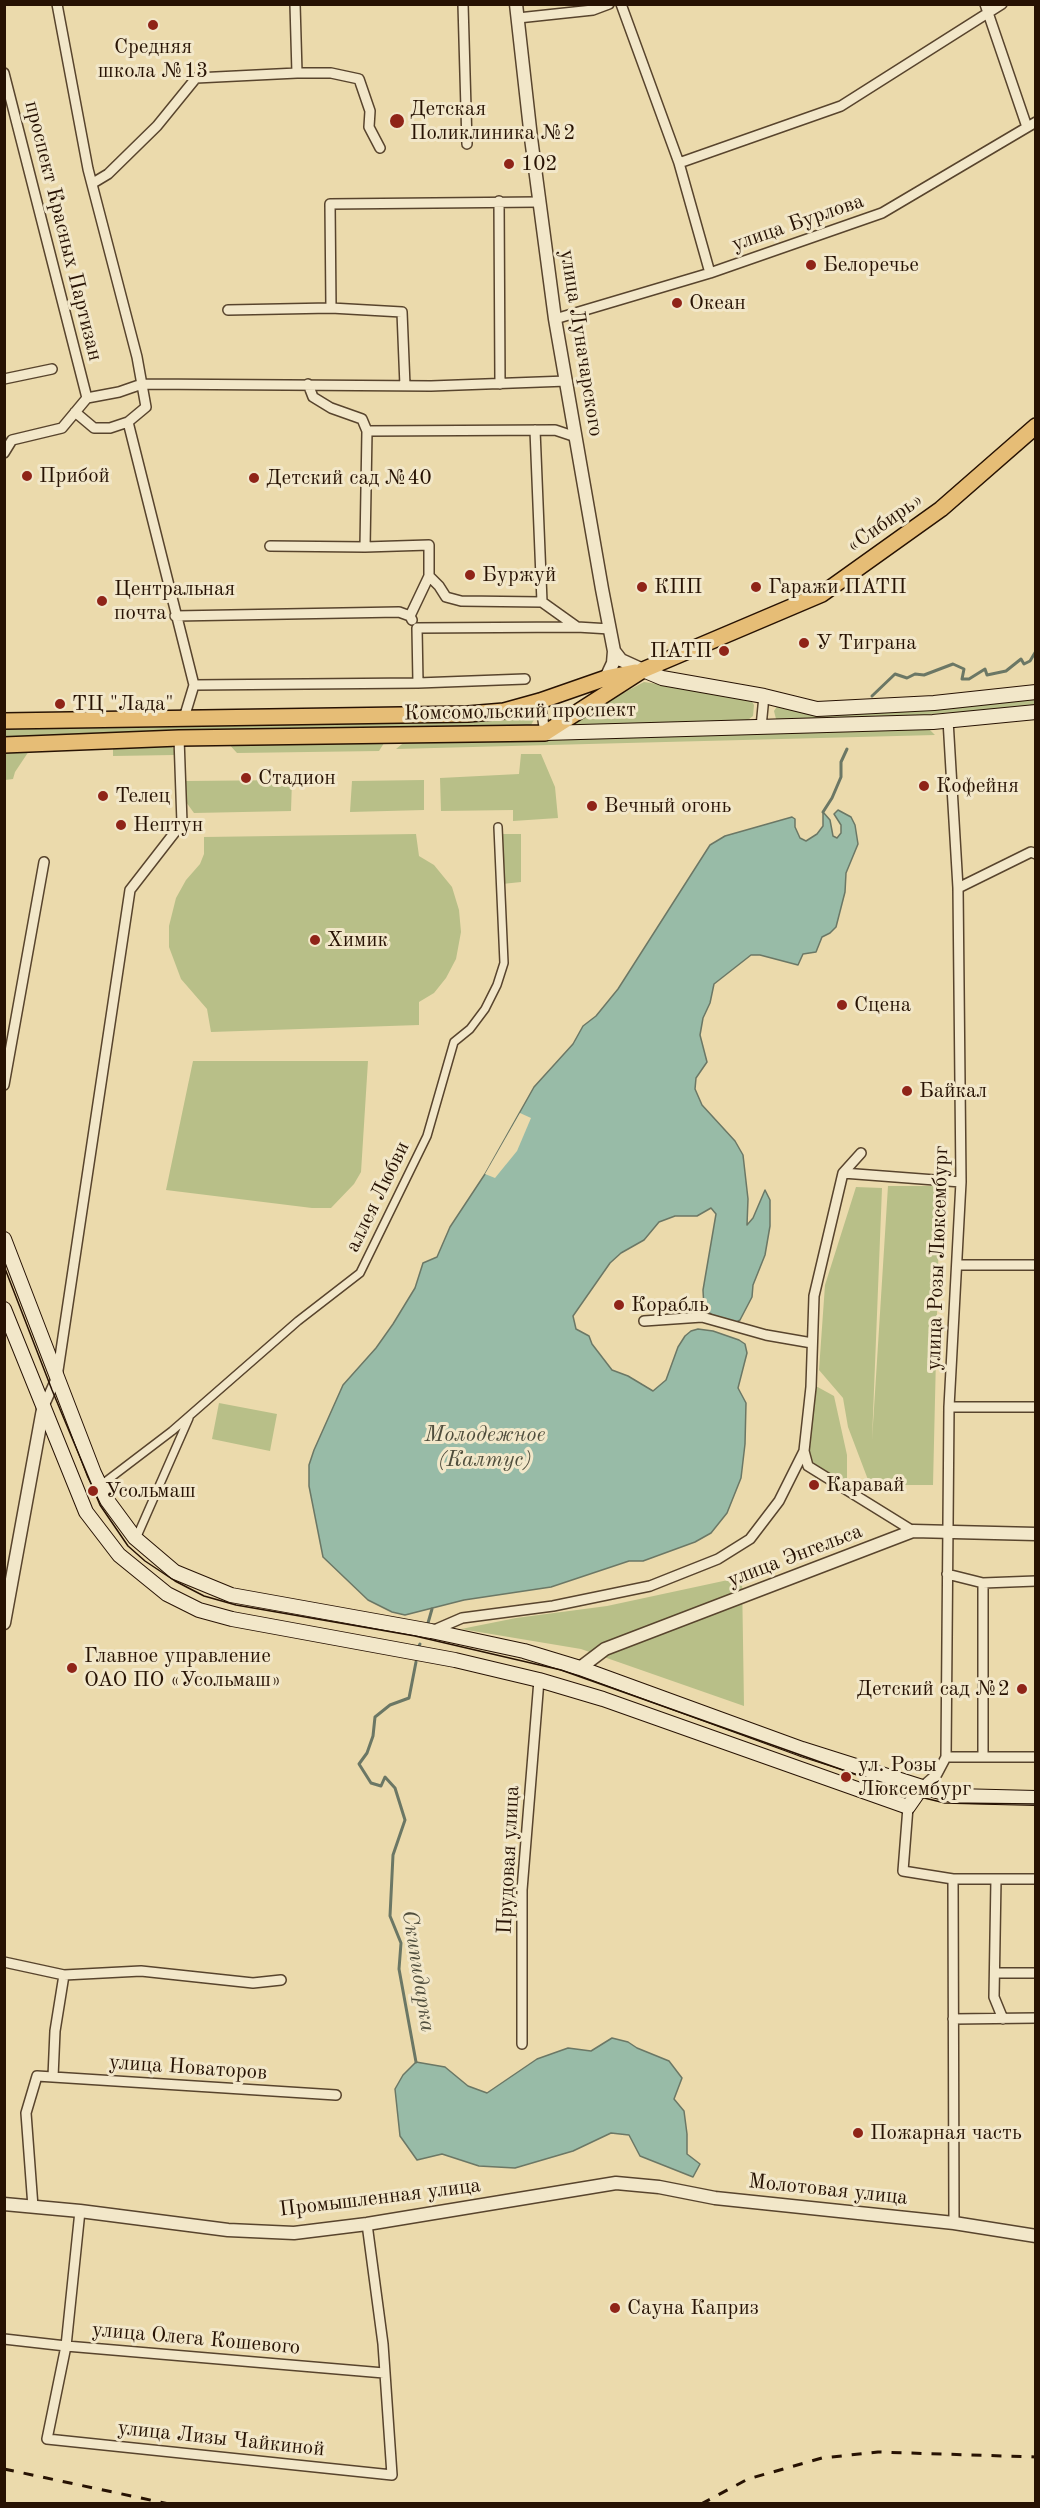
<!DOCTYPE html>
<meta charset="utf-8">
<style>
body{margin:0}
#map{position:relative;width:1040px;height:2508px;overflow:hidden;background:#ebdaac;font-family:"Old Standard TT",serif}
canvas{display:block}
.frame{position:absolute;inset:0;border:6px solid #271203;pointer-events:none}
</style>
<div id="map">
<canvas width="1040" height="2508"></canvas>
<div class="frame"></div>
</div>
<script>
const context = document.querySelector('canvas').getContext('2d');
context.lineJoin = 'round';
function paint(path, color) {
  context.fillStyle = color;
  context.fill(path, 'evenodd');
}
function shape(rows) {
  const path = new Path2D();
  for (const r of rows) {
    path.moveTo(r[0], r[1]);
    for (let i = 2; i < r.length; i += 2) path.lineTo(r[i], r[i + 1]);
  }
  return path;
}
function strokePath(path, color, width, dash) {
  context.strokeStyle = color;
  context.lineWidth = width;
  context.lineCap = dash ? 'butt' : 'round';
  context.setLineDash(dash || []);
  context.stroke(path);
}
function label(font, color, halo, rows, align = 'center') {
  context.font = font + ' "Old Standard TT",serif';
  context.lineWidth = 6;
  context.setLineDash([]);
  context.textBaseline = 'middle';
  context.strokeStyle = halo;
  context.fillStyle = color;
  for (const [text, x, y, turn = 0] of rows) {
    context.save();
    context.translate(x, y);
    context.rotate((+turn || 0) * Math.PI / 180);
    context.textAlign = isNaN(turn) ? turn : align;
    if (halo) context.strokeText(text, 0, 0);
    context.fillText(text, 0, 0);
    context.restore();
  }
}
paint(shape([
 [644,682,749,697,754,705,753,716,744,723,569,725,570,721],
 [1036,698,1035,706,866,719,780,722,776,719,774,711,778,705],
 [529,711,535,718,531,725,518,727,39,735,5,739,4,726],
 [928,728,935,735,396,749,407,740],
 [386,740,379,751,237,753,227,742],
 [35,742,15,772,13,779,5,780,5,745],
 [168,743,174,749,174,755,113,756,113,744],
 [521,754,541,754,555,787,558,818,513,821,513,810,441,811,440,778,519,774],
 [292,780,291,811,194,813,186,802,186,781],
 [424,780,424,810,350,812,352,781],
 [416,834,419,856,434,865,452,887,459,910,461,932,456,959,446,978,434,993,419,1002,419,1025,211,1032,207,1009,181,979,169,947,169,926,176,898,186,880,200,864,204,854,204,837],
 [501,834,521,834,521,882,502,884],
 [193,1061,368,1061,361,1172,354,1184,331,1208,312,1208,166,1190],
 [888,1186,940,1186,933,1485,870,1485,848,1427,843,1398,819,1370,825,1285,856,1187,882,1188,872,1440],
 [814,1385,834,1396,847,1455,847,1485,815,1465,804,1449],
 [219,1403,277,1414,270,1451,212,1439],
 [742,1577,744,1706,581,1649,461,1629,516,1618,607,1606]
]), '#b8bf88');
const water = shape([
 [838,810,851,817,855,825,858,844,846,873,845,892,836,927,830,933,822,937,816,952,803,954,798,965,760,955,751,955,714,984,710,1003,703,1018,700,1035,707,1062,696,1078,695,1089,702,1105,735,1141,743,1155,748,1199,747,1225,753,1218,765,1190,770,1200,770,1226,765,1255,753,1285,752,1297,740,1320,735,1323,717,1319,704,1308,703,1290,716,1214,711,1208,697,1216,675,1216,659,1222,644,1240,621,1253,610,1263,573,1316,576,1329,589,1336,592,1344,612,1370,628,1376,653,1391,666,1380,678,1347,685,1336,691,1331,698,1329,713,1331,739,1340,745,1344,747,1353,738,1388,746,1403,745,1444,741,1478,727,1513,711,1533,695,1542,643,1561,629,1561,551,1587,464,1600,405,1615,392,1612,368,1600,323,1557,309,1486,309,1465,314,1450,343,1385,376,1348,393,1324,415,1288,423,1263,437,1257,450,1227,485,1174,534,1087,573,1044,583,1026,596,1016,618,989,710,845,725,836,792,817,795,819,795,827,800,838,806,841,817,834,823,826,823,812,830,820,833,836,837,838,841,833,841,825,834,814,838,810],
 [612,2038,628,2042,637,2048,669,2061,682,2078,674,2099,684,2111,687,2134,687,2154,700,2164,693,2177,640,2156,629,2135,611,2133,573,2151,515,2168,479,2166,442,2154,417,2160,400,2136,395,2089,403,2075,416,2062,445,2067,468,2086,487,2093,537,2059,568,2048,591,2051,612,2038]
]);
paint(water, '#98bba7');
strokePath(water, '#6b7765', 1.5);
paint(shape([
 [520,1113,531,1118,517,1151,495,1178,485,1174]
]), '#ebdaac');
strokePath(shape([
 [872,696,895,674,907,678,915,674,924,675,953,664,964,669,962,679,969,679,985,669,987,675,1006,671,1021,659,1024,664,1030,661,1036,651],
 [823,812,832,798,841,777,841,762,847,749],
 [428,1623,432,1609],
 [419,1646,420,1644],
 [416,2062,399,1969,401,1943,390,1916,393,1855,405,1820,395,1788,385,1777,381,1786,371,1783,359,1764,367,1753,373,1736,375,1717,390,1705,409,1698,416,1662]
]), '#6b7765', 3);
const pedestrian = shape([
 [105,1482,172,1431,298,1321,360,1273,427,1136,454,1042,470,1029,485,1009,497,985,504,963,498,827],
 [138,1534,189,1418]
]);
const minor = shape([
 [57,4,88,169,137,357,146,407,128,422,110,428,94,428,75,412],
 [463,4,467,144],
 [621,4,679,163,710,273],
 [985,4,1027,127],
 [518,18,593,10,609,4],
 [4,73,87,398],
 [297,73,331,73,359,79,370,111,369,127,380,148],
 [679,163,841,106,1002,4],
 [93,183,108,174,157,126,196,78,297,73,295,4],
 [499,201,500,384],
 [331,308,330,204,539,202],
 [228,310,331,308,402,312,405,386],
 [555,319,710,273,882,213,1036,122],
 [4,379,52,369],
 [308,384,313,397,331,408,362,419,367,431,365,547,429,545,429,576,410,616],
 [128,422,194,685],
 [535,430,542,602,577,627],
 [367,431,555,430,576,437],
 [4,453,12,440,62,428,87,398,119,392,142,384,431,386,567,381],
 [270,546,365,547],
 [429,576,439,586,446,597,461,601,542,602],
 [175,616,399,612,410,616,412,620],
 [418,683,525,679],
 [540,701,545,733],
 [184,718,194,685,418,683,417,628,577,627,610,629],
 [761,727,764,696],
 [958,888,1031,852,1036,854],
 [4,1085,44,862],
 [861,1153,843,1173,814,1296,811,1387,804,1451,808,1466,913,1531],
 [843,1173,961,1182],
 [958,1265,1036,1265],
 [644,1321,702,1317,766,1335,812,1343],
 [949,1407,1036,1407],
 [43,1408,57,1377,130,890,182,823,179,738],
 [947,1574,983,1583,983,1757],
 [983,1583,1036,1581],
 [432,1631,462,1618,553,1606,650,1586,718,1559,750,1539,779,1501,804,1451],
 [946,1757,1036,1757],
 [922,1787,937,1774,946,1757,949,1407,961,1182,958,888,948,720],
 [908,1807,903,1871,953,1879,1036,1879],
 [953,1879,954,2223],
 [996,1879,994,1997,1003,2019],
 [4,1962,64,1975,141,1971,253,1983,281,1980],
 [995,1973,1036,1973],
 [953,2019,1036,2018],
 [522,2044,522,1890,539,1680],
 [53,2077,55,2031,64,1975],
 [33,2207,26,2113,37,2076,336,2095],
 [80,2211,66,2346,47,2439,392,2475,383,2344,367,2224],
 [4,2339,66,2346,384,2373]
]);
const tertiary = shape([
 [516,4,531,138,555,319,602,589,614,651,621,660,643,670],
 [606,678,613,663,614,651],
 [4,1623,43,1409],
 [580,1668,605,1649,913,1531,1036,1534],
 [4,2204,80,2211,228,2230,294,2233,367,2224,616,2183,659,2187,715,2198,954,2223,1036,2236]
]);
const secondary = shape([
 [643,670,662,678,764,696,817,709,934,703,1036,692],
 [545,733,933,722,1036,712],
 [4,1239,94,1473,107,1500,135,1538,175,1572,231,1595,431,1631,524,1651,580,1668,802,1749,922,1787,955,1796,1036,1798],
 [4,1309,86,1512,119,1555,167,1594,199,1610,232,1619,455,1660,539,1680,603,1699,908,1807,922,1787]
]);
const primary = shape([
 [4,721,468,714,504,711,540,701,606,678,635,672],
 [4,745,179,738,545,733,643,670,822,594,941,509,1036,426]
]);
strokePath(pedestrian, '#58442d', 10);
strokePath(minor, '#58442d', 12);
strokePath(tertiary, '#58442d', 15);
strokePath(secondary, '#271203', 16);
strokePath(primary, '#271203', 18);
strokePath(pedestrian, '#f2e7c9', 7);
strokePath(minor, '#f2e7c9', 9);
strokePath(tertiary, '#f2e7c9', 12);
strokePath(secondary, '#f2e7c9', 14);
strokePath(primary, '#e6bd76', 15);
strokePath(shape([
 [4,1266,52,1390,100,1505,128,1546,145,1561,175,1581,204,1596,236,1605,415,1636,561,1670,916,1796,945,1803,1036,1804]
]), '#271203', 1.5);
strokePath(shape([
 [4,2469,169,2504],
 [701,2504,748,2479,822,2458,878,2452,1036,2457]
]), '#271203', 3, [10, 10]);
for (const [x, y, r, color] of [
 [153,25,6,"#8f2418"],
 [397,121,8,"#8f2418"],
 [509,164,6,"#8f2418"],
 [811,265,6,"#8f2418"],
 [677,303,6,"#8f2418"],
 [27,476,6,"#8f2418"],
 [254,478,6,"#8f2418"],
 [470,575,6,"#8f2418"],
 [642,587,6,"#8f2418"],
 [756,587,6,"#8f2418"],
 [102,601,6,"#8f2418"],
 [804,643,6,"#8f2418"],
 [724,651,6,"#8f2418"],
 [60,704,6,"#8f2418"],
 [246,778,6,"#8f2418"],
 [924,786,6,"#8f2418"],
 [103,796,6,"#8f2418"],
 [592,806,6,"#8f2418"],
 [121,825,6,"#8f2418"],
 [315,940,6,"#8f2418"],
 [842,1005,6,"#8f2418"],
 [907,1091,6,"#8f2418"],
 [619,1305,6,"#8f2418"],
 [814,1485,6,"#8f2418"],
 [93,1491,6,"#8f2418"],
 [72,1668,6,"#8f2418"],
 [1022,1689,6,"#8f2418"],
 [846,1777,6,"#8f2418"],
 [858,2133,6,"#8f2418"],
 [615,2308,6,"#8f2418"]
]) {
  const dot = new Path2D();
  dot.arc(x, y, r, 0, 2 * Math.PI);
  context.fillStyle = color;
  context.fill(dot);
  strokePath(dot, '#f2e7c9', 2);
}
label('21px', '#271203', '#f2e7c9', [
 ["Средняя",153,47,"center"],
 ["школа №13",153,71,"center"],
 ["Детская",410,109],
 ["Поликлиника №2",410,133],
 ["102",521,164],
 ["Белоречье",823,265],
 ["Океан",689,303],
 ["Прибой",39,476],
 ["Детский сад №40",266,478],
 ["Буржуй",482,575],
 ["КПП",654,587],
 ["Гаражи ПАТП",768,587],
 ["Центральная",114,589],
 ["почта",114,613],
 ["У Тиграна",816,643],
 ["ПАТП",712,651,"right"],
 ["ТЦ \"Лада\"",72,704],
 ["Стадион",258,778],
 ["Кофейня",936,786],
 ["Телец",115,796],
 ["Вечный огонь",604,806],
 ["Нептун",133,825],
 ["Химик",327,940],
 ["Сцена",854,1005],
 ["Байкал",919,1091],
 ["Корабль",631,1305],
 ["Каравай",826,1485],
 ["Усольмаш",105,1491],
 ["Главное управление",84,1656],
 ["ОАО ПО «Усольмаш»",84,1680],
 ["Детский сад №2",1010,1689,"right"],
 ["ул. Розы",858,1765],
 ["Люксембург",858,1789],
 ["Пожарная часть",870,2133],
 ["Сауна Каприз",627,2308]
], 'left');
label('21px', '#271203', '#f2e7c9', [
 ["улица Бурлова",798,223,-19],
 ["проспект Красных Партизан",63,231,76],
 ["улица Луначарского",581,343,81],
 ["«Сибирь»",885,523,-35],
 ["Комсомольский проспект",520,712,-1],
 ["аллея Любви",378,1197,-64],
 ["улица Розы Люксембург",938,1258,-88],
 ["улица Энгельса",795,1556,-21],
 ["Прудовая улица",509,1860,-87],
 ["улица Новаторов",188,2068,4],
 ["Молотовая улица",828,2190,6],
 ["Промышленная улица",380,2198,-7],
 ["улица Олега Кошевого",196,2339,5],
 ["улица Лизы Чайкиной",221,2439,6]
]);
label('italic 22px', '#4f4d3c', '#f2e7c9', [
 ["Молодежное",485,1435],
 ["(Калтус)",485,1460],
 ["Скипидарка",418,1971,81]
]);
</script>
